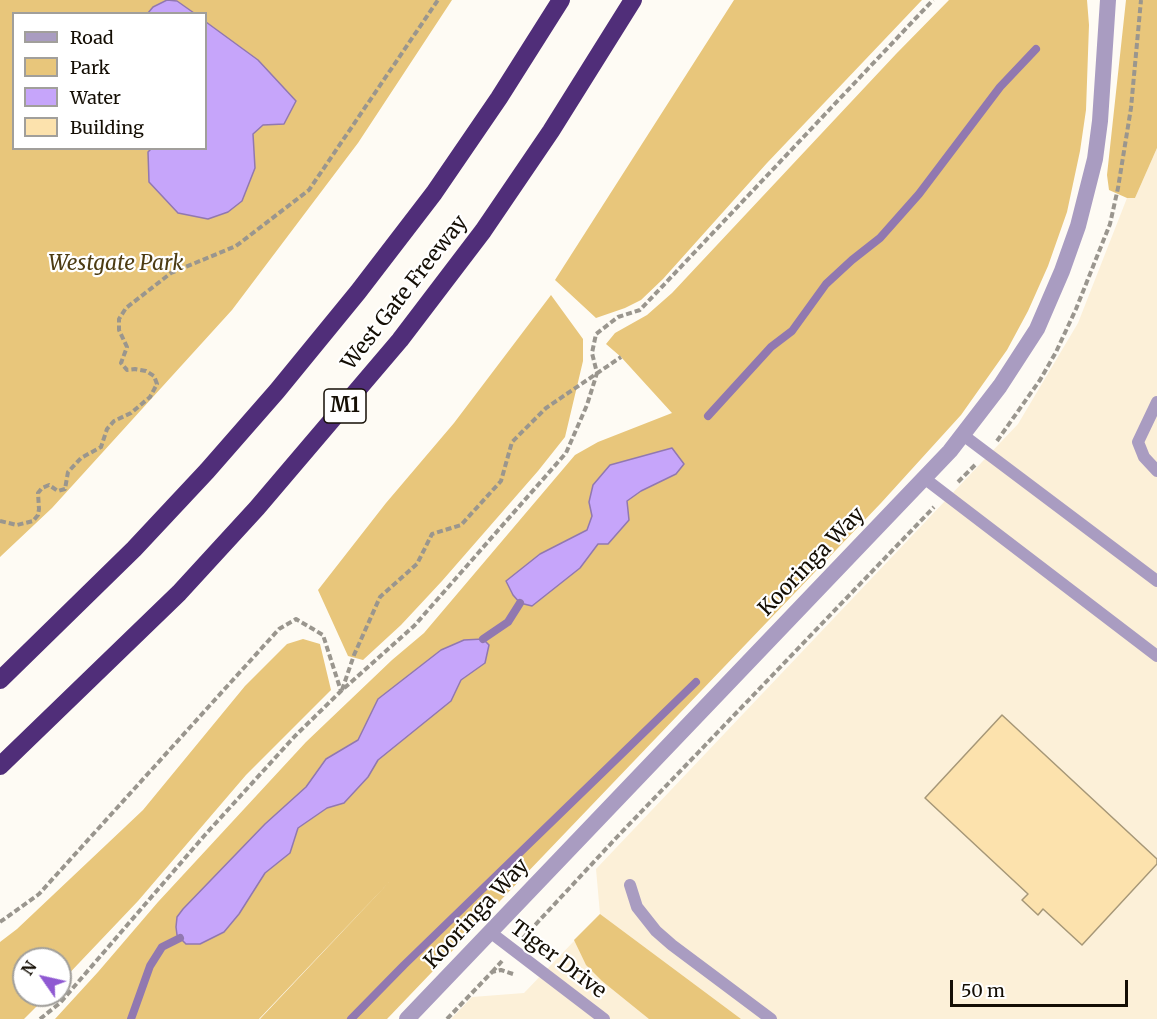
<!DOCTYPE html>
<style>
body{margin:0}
#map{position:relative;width:1157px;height:1019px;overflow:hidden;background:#fefbf4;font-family:Merriweather,serif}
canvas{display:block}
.legend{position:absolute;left:12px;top:12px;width:195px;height:138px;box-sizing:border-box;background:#fff;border:2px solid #a19f9b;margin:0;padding:8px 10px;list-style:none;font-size:18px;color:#140e04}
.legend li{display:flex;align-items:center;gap:12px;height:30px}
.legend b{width:30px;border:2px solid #a19f9b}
.north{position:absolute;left:12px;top:947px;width:60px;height:60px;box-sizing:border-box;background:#fff;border:2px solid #a19f9b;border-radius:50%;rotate:304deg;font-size:16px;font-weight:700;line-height:24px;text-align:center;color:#140e04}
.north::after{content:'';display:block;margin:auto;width:21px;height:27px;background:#8f59d2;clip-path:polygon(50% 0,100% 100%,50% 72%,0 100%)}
.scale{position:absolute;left:950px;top:980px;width:178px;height:27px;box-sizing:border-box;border:3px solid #140e04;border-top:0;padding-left:8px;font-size:18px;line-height:21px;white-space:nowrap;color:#140e04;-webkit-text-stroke:4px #fff;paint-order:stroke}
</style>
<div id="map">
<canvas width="1157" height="1019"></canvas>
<ul class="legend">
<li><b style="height:8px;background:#a99cc1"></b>Road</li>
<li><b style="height:16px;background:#e8c67b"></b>Park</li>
<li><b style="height:16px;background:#c6a5fa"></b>Water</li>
<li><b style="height:16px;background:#fce2ad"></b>Building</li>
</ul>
<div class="north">N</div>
<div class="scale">50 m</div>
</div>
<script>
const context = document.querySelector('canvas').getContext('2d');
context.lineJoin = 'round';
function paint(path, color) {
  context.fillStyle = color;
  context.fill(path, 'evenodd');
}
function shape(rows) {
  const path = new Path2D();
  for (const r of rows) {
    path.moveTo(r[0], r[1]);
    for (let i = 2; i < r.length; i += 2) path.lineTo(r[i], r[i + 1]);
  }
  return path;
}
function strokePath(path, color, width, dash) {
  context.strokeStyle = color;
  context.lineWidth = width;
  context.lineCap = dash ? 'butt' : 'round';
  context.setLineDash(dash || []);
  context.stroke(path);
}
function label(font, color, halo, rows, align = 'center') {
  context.font = font + ' Merriweather,serif';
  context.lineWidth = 4.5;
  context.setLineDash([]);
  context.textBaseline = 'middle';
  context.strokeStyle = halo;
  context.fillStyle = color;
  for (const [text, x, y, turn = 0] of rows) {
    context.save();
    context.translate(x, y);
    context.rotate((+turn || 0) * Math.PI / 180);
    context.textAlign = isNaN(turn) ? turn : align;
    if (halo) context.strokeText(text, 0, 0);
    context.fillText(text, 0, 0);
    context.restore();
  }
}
paint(shape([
 [1157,148,1157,1019,451,1019,472,997,524,993,600,914,596,869,1018,424,1078,323,1127,198,1135,198]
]), '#fcf0d8');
paint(shape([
 [0,0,452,0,358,143,232,310,52,508,0,557],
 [14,14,206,14,206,148,14,148],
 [734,0,922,0,767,163,663,279,641,300,625,308,596,318,555,280],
 [949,0,1087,0,1089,25,1086,110,1080,151,1067,212,1048,266,1028,311,1007,350,961,415,881,503,387,1019,260,1019,393,878,259,1019,55,1019,98,972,158,902,306,742,392,660,424,633,575,455,598,442,672,413,621,357,606,344,615,333,647,315,672,293,896,54],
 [1126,0,1157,0,1157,148,1135,198,1127,198,1109,190,1107,175],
 [551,295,583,339,583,361,565,437,538,471,442,581,401,625,363,660,348,656,318,590,386,503,454,423],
 [303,639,320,644,331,690,246,775,138,901,60,983,60,959,24,959,24,995,48,995,24,1019,0,1019,0,942,17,929,143,810,245,686,287,644],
 [600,914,741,1019,649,1019,602,981,586,965,574,940]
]), '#e8c67b');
const water = shape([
 [167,0,177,1,194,13,148,13,153,7,167,0],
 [206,22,258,60,296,101,284,124,263,125,253,134,255,168,242,201,228,212,208,219,178,213,149,182,148,152,151,149,206,148,206,22],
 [672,448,684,464,676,474,641,491,627,501,629,520,608,544,598,544,580,568,532,606,520,603,513,595,506,581,540,554,587,530,592,516,589,502,593,485,610,465,672,448],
 [483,639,489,645,485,663,461,680,451,701,378,760,368,777,344,803,327,808,298,828,290,853,265,873,239,914,224,932,200,944,186,944,177,935,176,927,177,917,183,909,265,824,306,787,326,759,358,740,378,699,441,650,464,640,483,639]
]);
paint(water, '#c6a5fa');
strokePath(water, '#9178b0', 1.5);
strokePath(shape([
 [708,416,771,347,792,331,826,284,852,260,880,238,919,194,1000,87,1036,49],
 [483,639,508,622,520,603],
 [131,1019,150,966,162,947,180,938],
 [351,1019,404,965,696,682]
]), '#9178b0', 8);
const building = shape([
 [1002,715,1157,859,1157,864,1082,945,1043,909,1038,915,1022,900,1028,894,925,798,1002,715]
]);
paint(building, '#fce2ad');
strokePath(building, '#a69777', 1.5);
strokePath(shape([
 [997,441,1040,380,1056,352,1076,309,1110,224,1118,188,1131,108,1141,0],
 [958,482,976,464],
 [0,521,17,525,33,521,38,515,39,509,38,493,42,488,49,485,58,491,65,489,68,472,81,458,101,447,107,429,114,421,131,413,150,397,157,384,154,376,146,371,135,369,127,370,121,363,127,347,119,330,119,319,126,308,171,273,236,246,309,190,438,0],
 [342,690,354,655,380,597,417,564,432,534,461,525,501,481,512,442,546,408,621,357],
 [0,922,39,894,279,629,296,619,323,635,341,691],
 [523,938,617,837,934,507],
 [492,972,502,961],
 [40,1019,60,1003,204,836,295,736,341,691,414,626,566,453,587,405,597,373,592,353,596,334,618,317,640,310,933,0],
 [447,1019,492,972,501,970,513,974]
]), '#9a968e', 4, [6, 3]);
strokePath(shape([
 [1157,402,1138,442,1144,457,1157,471],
 [963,435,1157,581],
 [924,478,1157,656],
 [630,885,637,907,656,931,672,945,771,1019],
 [490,932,604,1019]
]), '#a99cc1', 12);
strokePath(shape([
 [407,1019,950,451,1000,386,1037,329,1062,271,1078,226,1095,159,1100,121,1108,0]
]), '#a99cc1', 16);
strokePath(shape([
 [0,680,134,549,207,471,277,391,358,292,434,193,499,98,561,0],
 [0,766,179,593,257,508,400,340,483,231,551,131,633,0]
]), '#502e79', 18);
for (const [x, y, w] of [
 [345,406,42]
]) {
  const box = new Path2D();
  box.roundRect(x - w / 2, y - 17, w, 34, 4.5);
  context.fillStyle = '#fff';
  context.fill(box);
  strokePath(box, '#140e04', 1.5);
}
label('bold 20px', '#140e04', null, [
 ["M1",345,406]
]);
label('italic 21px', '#4d3c13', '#fff', [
 ["Westgate Park",116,264]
]);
label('21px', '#140e04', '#fff', [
 ["West Gate Freeway",405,293,-52],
 ["Kooringa Way",812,562,-46],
 ["Kooringa Way",477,914,-47],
 ["Tiger Drive",558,960,37]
]);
</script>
